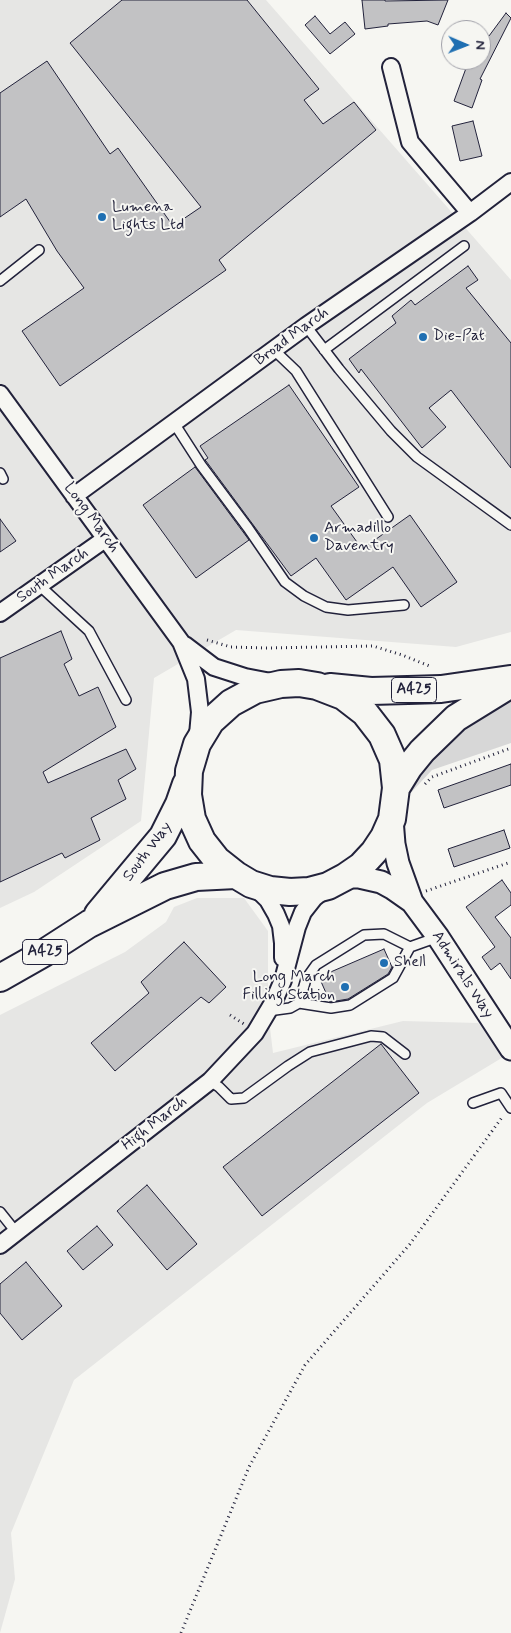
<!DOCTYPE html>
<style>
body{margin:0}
#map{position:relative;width:511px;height:1633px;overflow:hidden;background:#f6f6f2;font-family:Mynerve,sans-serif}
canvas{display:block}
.north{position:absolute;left:441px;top:20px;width:50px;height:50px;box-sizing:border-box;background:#f6f6f2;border:1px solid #a1a1a9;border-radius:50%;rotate:91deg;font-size:14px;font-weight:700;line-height:20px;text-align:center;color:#22223b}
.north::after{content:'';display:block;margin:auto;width:18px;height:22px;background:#1f6fb2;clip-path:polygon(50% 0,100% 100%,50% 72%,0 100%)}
</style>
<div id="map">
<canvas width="511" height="1633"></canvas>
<div class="north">N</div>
</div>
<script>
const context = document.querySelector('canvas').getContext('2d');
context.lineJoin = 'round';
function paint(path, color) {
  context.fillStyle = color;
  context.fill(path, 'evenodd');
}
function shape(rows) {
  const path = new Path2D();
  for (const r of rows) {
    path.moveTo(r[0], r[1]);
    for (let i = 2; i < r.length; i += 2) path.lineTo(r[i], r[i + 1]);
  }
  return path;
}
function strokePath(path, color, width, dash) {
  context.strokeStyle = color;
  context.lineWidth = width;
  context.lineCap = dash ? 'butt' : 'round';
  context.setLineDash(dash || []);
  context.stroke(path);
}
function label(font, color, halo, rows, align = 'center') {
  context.font = font + ' Mynerve,sans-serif';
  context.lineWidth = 4;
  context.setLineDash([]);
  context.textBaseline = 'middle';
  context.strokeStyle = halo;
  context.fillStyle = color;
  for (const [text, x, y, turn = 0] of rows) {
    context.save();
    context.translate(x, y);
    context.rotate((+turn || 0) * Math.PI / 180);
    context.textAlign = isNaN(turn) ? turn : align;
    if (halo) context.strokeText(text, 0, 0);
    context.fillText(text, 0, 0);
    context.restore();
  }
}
paint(shape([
 [0,0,266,0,511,280,511,632,456,647,236,630,154,678,141,821,34,892,0,908],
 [197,898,244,898,268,931,268,1011,273,1053,403,1021,478,1023,510,1053,427,1103,74,1380,11,1533,15,1579,0,1633,0,1015,125,952,166,922,174,907]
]), '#e6e6e4');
paint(shape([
 [511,698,511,743,432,770,406,798,423,757,454,730]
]), '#d7d7d7');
const building = shape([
 [122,0,247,0,319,89,304,100,323,124,354,102,376,130,219,260,226,270,60,386,22,331,84,288,57,251,26,199,0,217,0,93,47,61,110,154,118,148,173,226,201,207,70,43,122,0],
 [362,0,385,0,385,1,448,0,438,25,427,21,388,24,388,26,365,29,362,0],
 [506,13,511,18,480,79,482,80,472,108,454,101,469,60,481,60,481,32,489,36,506,13],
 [315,16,330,34,345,22,355,34,330,54,305,25,315,16],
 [473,121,482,156,460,161,452,126,473,121],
 [468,266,478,280,466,288,511,343,511,468,451,390,429,408,446,427,422,448,361,369,359,373,349,359,396,323,392,316,411,300,415,305,468,266],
 [289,385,359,487,331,506,362,549,410,515,457,582,421,607,393,567,346,600,316,558,291,576,206,461,205,460,208,458,200,446,289,385],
 [195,467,249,540,196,578,143,505,195,467],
 [0,519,16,541,0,552,0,519],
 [61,631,72,659,64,664,79,696,98,687,116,727,43,772,48,783,126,749,136,769,118,780,126,799,91,818,100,840,65,858,62,853,0,882,0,658,61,631],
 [511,764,511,785,444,808,438,790,511,764],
 [504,830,510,848,454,867,448,849,504,830],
 [502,880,511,893,511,905,495,917,511,938,511,979,500,963,491,970,482,957,495,947,466,907,502,880],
 [184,942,226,987,209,1003,201,997,115,1071,91,1043,149,993,141,982,184,942],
 [384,949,392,967,388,974,348,999,330,1002,319,977,384,949],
 [381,1044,419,1093,262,1216,223,1167,381,1044],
 [147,1185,197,1244,167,1270,117,1211,147,1185],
 [97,1226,113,1245,83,1270,67,1251,97,1226],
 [26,1262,62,1306,22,1340,0,1313,0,1284,26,1262]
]);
paint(building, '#c2c2c4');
strokePath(building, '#22223b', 1);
const service = shape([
 [0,281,39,250],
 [306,326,339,369,391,431,417,457,511,525],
 [274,350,296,371,388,517],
 [324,350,464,246],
 [174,423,201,465,248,528,285,582,304,596,326,607,348,610,404,605],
 [0,473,3,479],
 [40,586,89,631,126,700],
 [299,1003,331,1008,350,1005,393,978,410,947],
 [268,1011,290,1008,299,1003,306,979,316,965,364,935,384,934,410,947,438,937],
 [210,1081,219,1087,231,1099,244,1098,288,1066,310,1052,371,1036,383,1037,405,1054],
 [473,1103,501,1093,511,1108],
 [0,1212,16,1232]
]);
const minor = shape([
 [391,67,410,142,470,213],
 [0,394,181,642,196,679,200,712,198,735],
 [74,496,306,326,470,213,511,182],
 [0,613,105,539],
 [185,645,214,667,245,677,271,682],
 [256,888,268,900,276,914,281,926,283,943,283,958],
 [0,1245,210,1081,255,1033,274,1001,283,980,297,927,303,912,314,898,325,889]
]);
const tertiary = shape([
 [392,819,394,844,398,863,412,902,438,937,511,1049],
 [345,877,359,877,381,882,392,888,412,902]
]);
const primary = shape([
 [330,687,371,691,408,690,441,689,510,679],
 [396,788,393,760,382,735,365,713,343,696,317,686,299,683,281,684,255,690,231,703,211,721,197,744,189,771,188,795,192,819,202,841,217,860,236,875,251,884,270,890,290,892,309,891,328,886,345,877,361,866,374,852,384,837,392,819,396,788,409,767,422,751,456,718,511,684],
 [98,914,163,836,179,804,186,784],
 [0,978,44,953,89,924,165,886,196,877,236,875]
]);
strokePath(service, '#22223b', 12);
strokePath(minor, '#22223b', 20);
strokePath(tertiary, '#22223b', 25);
strokePath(primary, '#22223b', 30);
strokePath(shape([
 [207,640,231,647,266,648,373,646,402,655,432,667],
 [425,784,432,777,511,748],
 [426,891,511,862],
 [230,1015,244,1024],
 [181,1633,249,1467,305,1365,410,1244,503,1116]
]), '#22223b', 3, [1, 4]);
strokePath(service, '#f6f6f2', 9);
strokePath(minor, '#f6f6f2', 16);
strokePath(tertiary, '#f6f6f2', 21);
strokePath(primary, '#f6f6f2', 26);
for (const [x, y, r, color] of [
 [102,217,5,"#1f6fb2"],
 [423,337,5,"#1f6fb2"],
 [314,538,5,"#1f6fb2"],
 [384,963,5,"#1f6fb2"],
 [345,987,5,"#1f6fb2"]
]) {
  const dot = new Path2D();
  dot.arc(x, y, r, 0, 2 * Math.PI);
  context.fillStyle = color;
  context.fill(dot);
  strokePath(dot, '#f6f6f2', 2);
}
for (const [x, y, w] of [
 [414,690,45],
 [45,952,45]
]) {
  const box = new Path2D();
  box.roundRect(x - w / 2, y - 12.5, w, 25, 4);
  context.fillStyle = '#f6f6f2';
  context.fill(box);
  strokePath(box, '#22223b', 1);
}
label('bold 15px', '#22223b', null, [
 ["A425",414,690],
 ["A425",45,952]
]);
label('16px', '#22223b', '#f6f6f2', [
 ["Lumena",112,208],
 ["Lights Ltd",112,226],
 ["Die-Pat",433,337],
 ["Armadillo",324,529],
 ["Daventry",324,547],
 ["Shell",394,963],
 ["Long March",335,978,"right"],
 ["Filling Station",335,996,"right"]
], 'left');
label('16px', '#22223b', '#f6f6f2', [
 ["Broad March",292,337,-36],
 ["Long March",91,518,54],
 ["South March",53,576,-35],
 ["South Way",148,852,-53],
 ["Admirals Way",462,975,57],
 ["High March",155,1124,-38]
]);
</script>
